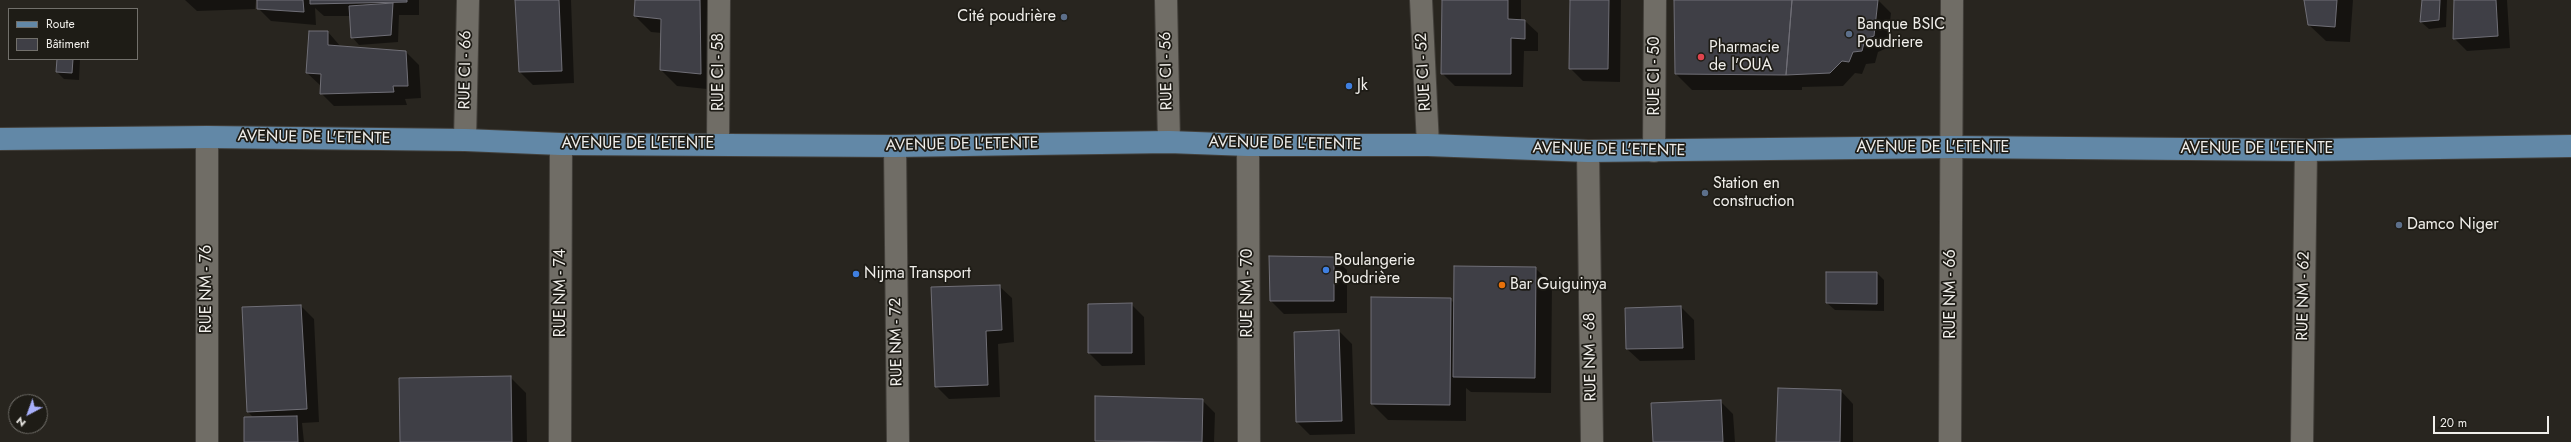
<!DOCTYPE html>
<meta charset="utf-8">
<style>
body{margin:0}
#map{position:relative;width:2571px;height:442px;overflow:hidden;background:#28251f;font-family:Jost,sans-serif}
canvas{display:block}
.legend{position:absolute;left:8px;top:8px;width:130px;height:52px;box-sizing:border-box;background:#1e1c16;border:1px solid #72706b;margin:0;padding:5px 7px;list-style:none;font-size:12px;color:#f0eeea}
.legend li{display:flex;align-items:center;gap:8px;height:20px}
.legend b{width:20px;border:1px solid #72706b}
.north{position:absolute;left:8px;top:394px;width:40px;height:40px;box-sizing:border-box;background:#1e1c16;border:1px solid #72706b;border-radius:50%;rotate:221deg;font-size:11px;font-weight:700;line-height:16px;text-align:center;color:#f0eeea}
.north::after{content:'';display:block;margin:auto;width:14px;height:18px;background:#a8b0fc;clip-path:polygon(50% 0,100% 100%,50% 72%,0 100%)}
.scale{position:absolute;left:2433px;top:416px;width:116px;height:18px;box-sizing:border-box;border:2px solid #f0eeea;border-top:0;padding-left:5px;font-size:12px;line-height:14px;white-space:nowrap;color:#f0eeea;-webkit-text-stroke:3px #1e1c16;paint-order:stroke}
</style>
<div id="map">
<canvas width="2571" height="442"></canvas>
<ul class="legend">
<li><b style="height:5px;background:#6288a7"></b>Route</li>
<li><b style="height:11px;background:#3f3f46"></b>Bâtiment</li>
</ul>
<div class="north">N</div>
<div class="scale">20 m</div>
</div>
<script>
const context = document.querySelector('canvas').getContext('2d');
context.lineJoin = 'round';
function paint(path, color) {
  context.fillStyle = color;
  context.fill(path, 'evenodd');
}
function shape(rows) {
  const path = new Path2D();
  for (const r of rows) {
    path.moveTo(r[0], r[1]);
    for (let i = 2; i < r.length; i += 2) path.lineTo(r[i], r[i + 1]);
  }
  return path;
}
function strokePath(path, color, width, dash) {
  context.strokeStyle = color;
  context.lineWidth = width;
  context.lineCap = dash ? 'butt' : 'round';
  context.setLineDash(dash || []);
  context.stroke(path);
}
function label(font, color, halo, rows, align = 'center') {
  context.font = font + ' Jost,sans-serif';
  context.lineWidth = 3.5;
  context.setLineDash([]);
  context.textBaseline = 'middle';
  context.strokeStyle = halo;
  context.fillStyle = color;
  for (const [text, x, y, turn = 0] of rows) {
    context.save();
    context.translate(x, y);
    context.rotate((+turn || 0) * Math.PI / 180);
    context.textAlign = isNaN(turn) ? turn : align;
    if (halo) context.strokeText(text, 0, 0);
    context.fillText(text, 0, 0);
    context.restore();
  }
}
paint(shape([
 [185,0,256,0,255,9,197,11],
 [258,0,419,0,419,15,399,15,398,42,359,45,352,37,350,16,324,16,315,8,316,25,271,21,258,8],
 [516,0,571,0,574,83,533,85,520,72],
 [636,0,715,0,717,90,677,86,661,70,662,33,651,32,635,16],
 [1443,0,1521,0,1521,20,1525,21,1538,33,1538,51,1524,51,1523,87,1455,86,1442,73],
 [1571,0,1621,0,1620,82,1583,81,1570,68],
 [1675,0,1878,0,1891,13,1887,48,1878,52,1875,63,1866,64,1862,74,1855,73,1843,86,1802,87,1802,90,1692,90,1676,74],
 [2305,0,2353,0,2350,42,2326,41,2309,25],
 [2423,0,2447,0,2446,27,2429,29,2421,22],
 [2455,0,2507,0,2510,48,2467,51,2454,38],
 [310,32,328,32,341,47,406,52,419,65,421,98,405,99,407,105,334,106,321,93,321,86,307,73],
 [58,59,80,59,79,80,64,79,57,72],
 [1334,258,1347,270,1347,313,1284,314,1271,301],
 [1535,268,1552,284,1551,393,1471,392,1466,388,1466,421,1388,420,1372,404,1450,299,1455,304],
 [1827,273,1877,273,1884,280,1884,311,1835,310,1827,303],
 [999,286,1012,298,1014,342,998,344,1000,397,949,399,936,386],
 [1131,304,1144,317,1145,365,1102,366,1089,353],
 [301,306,314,319,319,422,302,423,304,442,245,442,254,418,248,412],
 [1681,307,1694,320,1695,360,1640,361,1627,349],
 [1339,331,1352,344,1355,434,1310,435,1297,422,1295,333],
 [510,377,526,393,527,442,401,442],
 [1841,391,1853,404,1853,442,1777,442],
 [1202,400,1215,413,1214,442,1096,441],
 [1720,401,1733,414,1735,442,1654,442]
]), '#0007');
const building = shape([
 [257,0,303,0,304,12,257,9,257,0],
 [310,0,407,0,407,2,310,4,310,0],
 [515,0,559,0,562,71,519,72,515,0],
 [635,0,700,0,701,74,660,70,661,19,634,16,635,0],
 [1442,0,1508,0,1508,19,1525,20,1525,39,1511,38,1511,74,1441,74,1442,0],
 [1570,0,1609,0,1608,69,1569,69,1570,0],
 [1674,0,1792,0,1786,75,1675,74,1674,0],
 [1792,0,1878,0,1874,36,1865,39,1862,51,1853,52,1849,62,1842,61,1830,73,1786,75,1792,0],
 [2304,0,2337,0,2335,27,2308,25,2304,0],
 [2422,0,2440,0,2439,20,2420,22,2422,0],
 [2454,0,2496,0,2498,36,2453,39,2454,0],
 [393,3,391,35,351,38,349,6,393,3],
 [309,31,328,31,328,45,406,51,408,86,393,86,394,92,320,94,321,74,306,73,309,31],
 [57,59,73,59,72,73,56,72,57,59],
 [1269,256,1334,257,1334,301,1270,301,1269,256],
 [1454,266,1536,267,1535,378,1453,377,1454,266],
 [1826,272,1877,272,1877,304,1826,303,1826,272],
 [1000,285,1002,330,986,331,988,385,935,387,931,287,1000,285],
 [1371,297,1451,298,1450,405,1371,404,1371,297],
 [1132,303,1132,353,1088,353,1088,304,1132,303],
 [301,305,307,409,247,412,242,307,301,305],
 [1681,306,1683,348,1626,349,1625,308,1681,306],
 [1339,330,1342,421,1296,422,1294,332,1339,330],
 [511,376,512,442,400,442,399,378,511,376],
 [1778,388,1841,390,1840,442,1776,442,1778,388],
 [1095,396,1203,399,1202,442,1095,441,1095,396],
 [1721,400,1723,442,1653,442,1651,403,1721,400],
 [297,416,298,442,244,442,244,417,297,416]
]);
paint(building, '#3f3f46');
strokePath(building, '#706f77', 1);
const street = shape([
 [1166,0,1169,142],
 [1421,0,1428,145],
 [207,137,207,442],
 [465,140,468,0],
 [718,144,719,0],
 [1248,145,1249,442],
 [895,146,898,442],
 [1588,151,1592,442],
 [1654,151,1655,0],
 [560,442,561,144],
 [1950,442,1952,0],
 [2302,442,2306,150]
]);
const primary = shape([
 [0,139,207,137,465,140,561,144,895,146,1169,142,1248,145,1428,145,1588,151,1952,147,2306,150,2571,146]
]);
strokePath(street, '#423f3a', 24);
strokePath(primary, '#423f3a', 24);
strokePath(street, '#706d66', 22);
strokePath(primary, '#6288a7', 22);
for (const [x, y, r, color] of [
 [1064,17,4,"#5c6f8a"],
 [1849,34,4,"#5c6f8a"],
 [1701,57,4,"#e0444e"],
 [1349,86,4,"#3f7fe0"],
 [1705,193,4,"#5c6f8a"],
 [2399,225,4,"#5c6f8a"],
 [1326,270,4,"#3f7fe0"],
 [856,274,4,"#3f7fe0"],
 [1502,285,4,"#e8710a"]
]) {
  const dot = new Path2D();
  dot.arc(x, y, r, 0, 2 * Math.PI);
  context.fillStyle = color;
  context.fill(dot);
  strokePath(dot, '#1e1c16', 1.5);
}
label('16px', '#f0eeea', '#1e1c16', [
 ["Cité poudrière",1056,17,"right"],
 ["Banque BSIC",1857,25],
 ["Poudriere",1857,43],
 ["Pharmacie",1709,48],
 ["de l'OUA",1709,66],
 ["Jk",1357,86],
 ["Station en",1713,184],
 ["construction",1713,202],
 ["Damco Niger",2407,225],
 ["Boulangerie",1334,261],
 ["Poudrière",1334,279],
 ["Nijma Transport",864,274],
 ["Bar Guiguinya",1510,285]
], 'left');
label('16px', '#f0eeea', '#1e1c16', [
 ["RUE CI - 66",466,70,-89],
 ["RUE CI - 56",1167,71,-91],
 ["RUE CI - 58",719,72,-90],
 ["RUE CI - 52",1424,72,-93],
 ["RUE CI - 50",1655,76,-90],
 ["AVENUE DE L'ETENTE",314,138,1],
 ["AVENUE DE L'ETENTE",638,144],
 ["AVENUE DE L'ETENTE",1285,144,1],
 ["AVENUE DE L'ETENTE",962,145,-1],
 ["AVENUE DE L'ETENTE",1933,148],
 ["AVENUE DE L'ETENTE",2257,149],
 ["AVENUE DE L'ETENTE",1609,150,1],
 ["RUE NM - 76",207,289,-90],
 ["RUE NM - 74",561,293,-90],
 ["RUE NM - 70",1248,293,-90],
 ["RUE NM - 66",1951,294,-90],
 ["RUE NM - 62",2304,296,-89],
 ["RUE NM - 72",897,342,-91],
 ["RUE NM - 68",1591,357,-91]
]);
</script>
